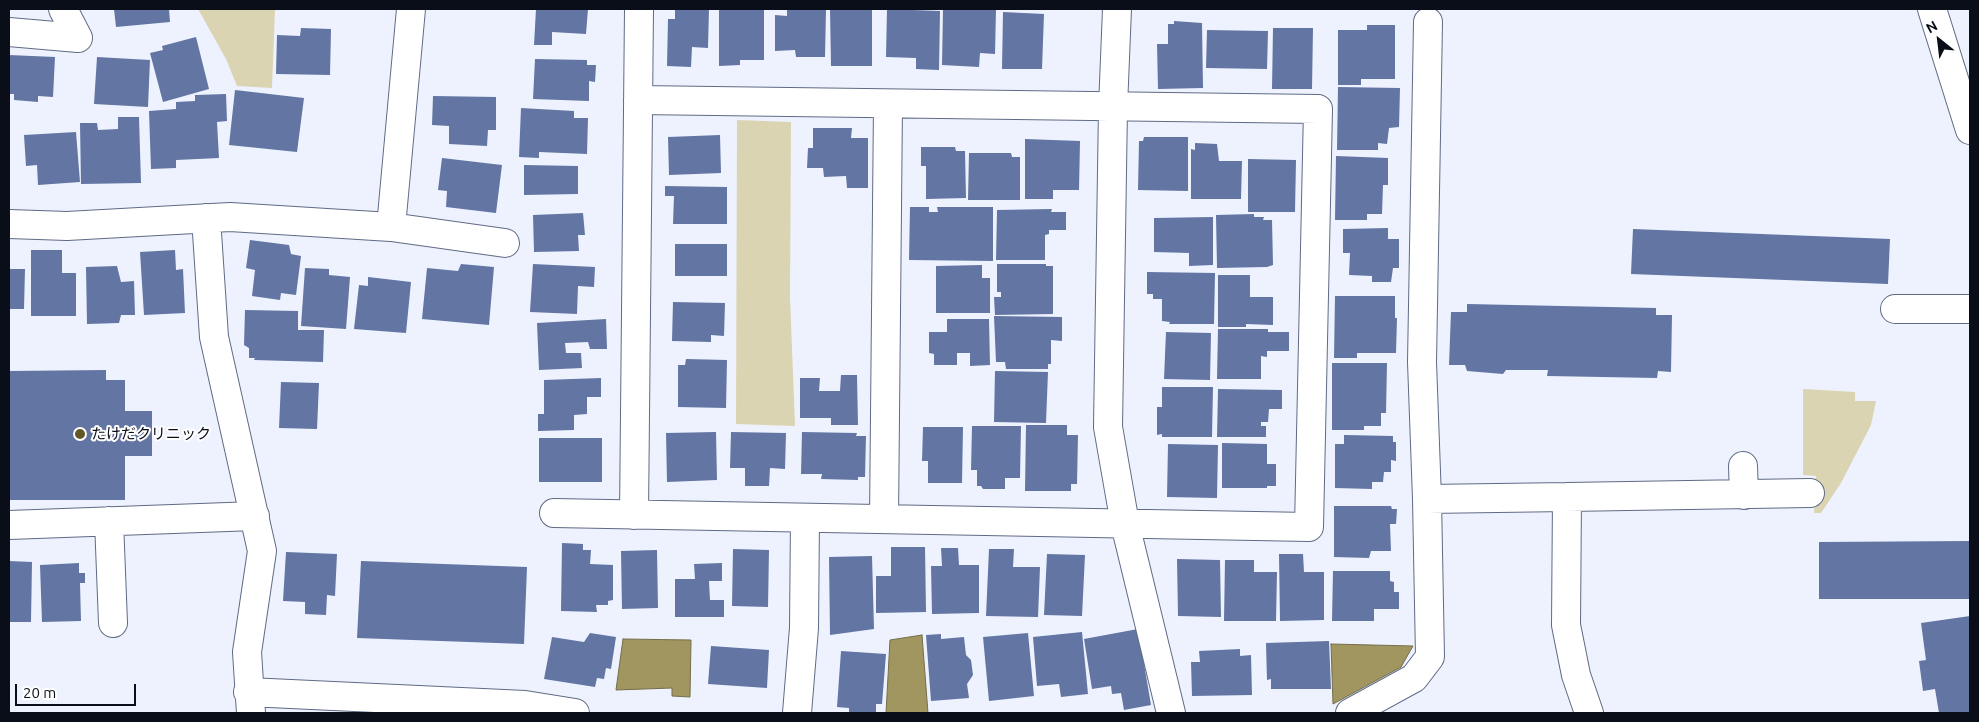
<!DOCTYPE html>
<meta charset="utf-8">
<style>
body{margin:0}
#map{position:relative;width:1979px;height:722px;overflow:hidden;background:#edf2fe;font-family:Ubuntu,sans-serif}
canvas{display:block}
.frame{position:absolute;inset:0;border:10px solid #0a0e18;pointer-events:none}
.north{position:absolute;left:1914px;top:15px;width:50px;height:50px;-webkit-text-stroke:4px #fff;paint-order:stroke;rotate:331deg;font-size:14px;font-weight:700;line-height:20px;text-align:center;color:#0a0e18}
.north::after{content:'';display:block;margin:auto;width:18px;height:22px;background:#0a0e18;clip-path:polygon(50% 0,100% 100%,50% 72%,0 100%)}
.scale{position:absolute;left:15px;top:684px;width:121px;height:22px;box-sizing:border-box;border:2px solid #0a0e18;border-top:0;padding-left:6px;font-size:15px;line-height:18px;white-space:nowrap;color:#0a0e18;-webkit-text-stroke:4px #fff;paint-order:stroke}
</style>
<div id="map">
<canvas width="1979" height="722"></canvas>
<div class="frame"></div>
<div class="north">N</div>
<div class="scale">20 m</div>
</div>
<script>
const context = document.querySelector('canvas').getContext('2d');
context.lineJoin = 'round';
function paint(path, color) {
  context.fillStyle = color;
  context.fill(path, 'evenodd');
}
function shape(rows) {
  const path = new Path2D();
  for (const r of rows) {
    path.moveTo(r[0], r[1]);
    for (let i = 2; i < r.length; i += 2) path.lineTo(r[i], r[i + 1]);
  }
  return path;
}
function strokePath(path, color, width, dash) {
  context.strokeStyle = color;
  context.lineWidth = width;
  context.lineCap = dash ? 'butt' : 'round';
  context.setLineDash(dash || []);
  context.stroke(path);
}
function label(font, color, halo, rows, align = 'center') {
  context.font = font + ' Ubuntu,"Noto Sans JP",sans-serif';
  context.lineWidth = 4;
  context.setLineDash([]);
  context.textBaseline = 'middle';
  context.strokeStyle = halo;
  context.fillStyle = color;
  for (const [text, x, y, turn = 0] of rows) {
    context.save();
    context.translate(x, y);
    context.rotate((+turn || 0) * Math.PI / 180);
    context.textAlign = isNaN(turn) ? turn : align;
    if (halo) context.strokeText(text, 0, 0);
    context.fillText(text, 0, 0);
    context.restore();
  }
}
paint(shape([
 [198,9,275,9,272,88,237,86,226,59],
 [737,120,791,122,790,297,795,426,736,424],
 [1803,389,1855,392,1855,401,1876,401,1871,425,1841,483,1821,513,1814,513,1816,476,1803,475]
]), '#dbd4b2');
const water = shape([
 [922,635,928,713,886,713,890,640,922,635],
 [623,639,691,640,690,697,672,696,672,688,616,690,623,639],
 [1331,644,1413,646,1401,667,1333,704,1331,644]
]);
paint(water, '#a1965f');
strokePath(water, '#746d4a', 1);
paint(shape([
 [114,9,169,9,170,22,116,27],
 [536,9,588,9,586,34,552,32,552,45,534,45],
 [675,9,709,9,708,48,692,47,691,67,667,66,668,19,675,19],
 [719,9,764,9,764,60,740,60,740,65,719,66],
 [787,9,826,9,825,57,796,57,795,50,775,51,775,15,787,16],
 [830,9,872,9,872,66,831,66],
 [887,9,940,11,939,70,916,69,916,58,886,57],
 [943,9,996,9,995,54,980,53,979,67,942,65],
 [1003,12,1044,14,1042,69,1002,69],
 [1174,21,1202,23,1203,88,1158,89,1157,44,1168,44,1168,24,1174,24],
 [1367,25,1395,25,1395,79,1361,79,1361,85,1338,85,1338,30,1367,30],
 [301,28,331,29,330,75,276,74,277,35,300,36],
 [1273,28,1313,28,1312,89,1272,89],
 [1207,30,1268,31,1267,69,1206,68],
 [196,37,209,89,163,102,150,53,163,50,162,46],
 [9,55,55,57,53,97,38,96,38,102,14,100,14,94,9,94],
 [97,57,150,60,148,107,94,104],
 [535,59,587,60,587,65,596,65,595,82,589,81,589,101,533,99],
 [1338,87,1400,88,1399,127,1389,128,1387,144,1378,143,1378,150,1337,150],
 [235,90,304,98,297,152,229,145],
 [226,94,227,121,217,122,219,158,176,160,176,168,151,169,149,111,176,109,176,102,195,101,195,95],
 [433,96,496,97,496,130,488,130,487,146,449,144,449,126,432,125],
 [521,108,574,111,574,118,588,118,587,154,539,152,539,158,519,157],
 [118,117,139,117,141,183,81,184,80,123,97,123,98,130,118,129],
 [813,128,852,128,851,138,868,138,868,188,847,188,846,176,824,177,823,168,807,168,808,148,813,148],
 [76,132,80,182,38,185,37,165,26,166,24,135],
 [720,135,721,173,669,175,668,137],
 [1144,137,1188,137,1188,191,1138,190,1139,141,1143,141],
 [1025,139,1080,141,1079,190,1053,190,1053,199,1025,199],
 [1195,143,1217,144,1219,161,1242,161,1241,199,1191,199,1191,149,1195,150],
 [921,147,955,147,956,151,965,151,966,198,926,199,926,166,921,166],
 [969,153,1011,153,1012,157,1020,157,1020,200,968,200],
 [1336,156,1388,158,1388,185,1383,185,1382,214,1367,214,1367,220,1335,220],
 [442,158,502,165,496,213,446,207,447,191,438,190],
 [1248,159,1296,160,1295,212,1248,212],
 [524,165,578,166,578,194,524,195],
 [665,186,727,187,727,224,673,224,674,196,665,196],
 [910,207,929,207,929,212,938,212,937,207,993,207,993,261,909,260],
 [1052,209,1051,212,1066,212,1066,230,1049,230,1049,234,1045,235,1045,260,996,260,997,210],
 [583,213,585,235,578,235,579,251,534,252,533,215],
 [1254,214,1254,217,1264,217,1263,220,1272,220,1273,265,1267,267,1217,268,1216,215],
 [1213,217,1213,265,1189,266,1189,253,1154,252,1154,218],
 [1388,228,1388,239,1399,239,1399,268,1393,268,1391,282,1372,282,1372,276,1349,275,1350,253,1343,253,1343,229],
 [1633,229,1890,239,1888,284,1631,274],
 [250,240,289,245,291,254,301,256,296,295,281,293,280,300,252,296,255,270,246,268],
 [675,244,727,244,727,276,675,276],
 [31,250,62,250,62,273,76,273,76,316,31,316],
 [175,250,176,270,183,269,185,313,144,315,140,252],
 [461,264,494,267,489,325,422,319,427,268,458,271],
 [533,264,595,267,594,287,578,286,577,314,530,312],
 [997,264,1046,264,1046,266,1053,266,1053,314,995,315,994,297,1001,297,1001,292,997,292],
 [982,265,982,278,990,278,990,313,936,313,936,266],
 [117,266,121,282,134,281,135,315,121,315,119,323,87,324,86,267],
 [305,268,329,269,329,275,350,277,346,329,301,326],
 [9,269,25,269,24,309,9,309],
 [1147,272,1215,273,1214,324,1169,324,1170,322,1162,321,1162,299,1153,299,1153,294,1147,294],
 [1218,275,1250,275,1250,297,1273,297,1273,325,1246,324,1246,327,1218,327],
 [368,277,411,282,406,333,354,329,359,285,368,286],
 [1335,296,1395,296,1395,318,1397,318,1396,353,1357,353,1357,358,1334,358],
 [673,302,725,303,724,336,711,335,711,342,672,341],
 [1467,304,1656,308,1656,315,1672,315,1671,372,1658,371,1657,378,1547,376,1548,370,1506,370,1503,374,1467,371,1465,365,1449,365,1451,312,1467,312],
 [245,310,298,311,298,330,324,330,323,362,254,360,255,358,249,358,249,348,244,345],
 [994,316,1062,317,1062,341,1051,340,1051,364,1048,364,1048,369,1006,369,1005,362,996,362],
 [606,319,607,349,590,349,588,342,565,343,566,353,581,353,582,368,539,370,537,323],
 [947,319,989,319,990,365,970,366,970,353,957,353,957,365,934,365,934,354,929,353,929,332,947,332],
 [1218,329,1268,329,1268,332,1289,332,1289,351,1267,351,1267,357,1261,356,1261,379,1217,379],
 [1166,332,1211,333,1210,380,1164,379],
 [686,359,727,360,726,408,678,407,678,365,685,365],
 [1332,363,1387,363,1386,413,1381,413,1381,426,1364,426,1364,430,1332,430],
 [106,370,106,380,125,380,125,411,152,411,152,456,125,456,125,500,9,500,9,371],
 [995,371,1048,372,1046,423,994,422],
 [841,375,857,375,858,425,831,425,831,418,800,418,800,378,820,378,819,391,840,391],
 [601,378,601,397,587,397,587,414,574,415,574,430,538,431,538,414,544,414,544,380],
 [281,382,319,383,317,429,279,428],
 [1162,387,1213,387,1212,437,1162,437,1162,434,1157,435,1157,407,1162,407],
 [1218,389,1282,390,1282,409,1269,409,1268,422,1261,422,1261,426,1266,426,1266,437,1217,437],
 [1026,425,1067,425,1067,435,1078,435,1077,484,1071,484,1071,491,1025,491],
 [972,426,1021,426,1020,478,1005,478,1005,489,983,489,981,486,977,486,977,470,971,470],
 [923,427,963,427,962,483,928,483,928,461,922,461],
 [716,432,717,480,667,482,666,433],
 [731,432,786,433,785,469,770,468,769,486,745,486,745,468,730,468],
 [802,432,857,433,856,436,866,436,865,477,858,477,858,480,821,479,822,474,801,474],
 [1344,435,1393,436,1393,442,1396,442,1396,461,1391,460,1391,472,1384,472,1383,482,1372,482,1372,489,1335,488,1335,444,1344,444],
 [539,438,602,438,602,482,539,482],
 [1222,443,1267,444,1267,464,1276,464,1276,486,1267,486,1267,488,1222,488],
 [1168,444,1218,445,1217,498,1167,497],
 [1334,506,1391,506,1392,509,1397,509,1396,524,1390,524,1391,551,1371,551,1369,558,1334,557],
 [1970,541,1970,599,1819,599,1819,542],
 [562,543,583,544,583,550,591,550,590,564,613,565,613,600,608,601,608,605,596,605,597,612,561,611],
 [891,547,925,547,926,612,876,613,876,576,891,576],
 [941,548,958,548,959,565,979,565,979,613,932,614,931,566,942,566],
 [733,549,769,550,768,607,732,606],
 [989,549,1014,549,1013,567,1040,567,1038,617,986,616],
 [657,550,658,608,622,609,621,551],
 [286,552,337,554,335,596,327,595,326,615,305,614,305,602,283,601],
 [1047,554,1085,555,1082,616,1044,615],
 [1279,554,1303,554,1304,572,1324,572,1324,620,1280,621],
 [872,556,874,629,830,635,829,557],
 [1177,559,1220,560,1221,617,1178,616],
 [1225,560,1254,560,1254,572,1277,572,1276,621,1224,621],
 [9,561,32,562,31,622,9,622],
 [361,561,527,567,524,644,357,638],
 [79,563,79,573,85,573,85,583,80,583,81,621,42,622,40,565],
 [722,563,722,581,709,581,710,600,724,600,724,617,675,617,675,579,695,579,694,564],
 [1333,571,1390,571,1390,581,1394,582,1394,592,1399,592,1399,609,1374,609,1374,621,1332,621],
 [1970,616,1970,713,1939,713,1935,689,1923,691,1919,661,1926,660,1921,623],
 [1138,629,1151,705,1124,710,1121,693,1112,694,1111,686,1092,689,1084,639],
 [1082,632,1088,694,1061,697,1059,684,1037,686,1033,637],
 [590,633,616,637,611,669,606,668,604,679,597,678,595,687,544,679,552,637,584,642],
 [1028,633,1034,696,989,701,983,637],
 [941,634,941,639,964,637,966,655,971,660,973,675,967,684,969,698,931,701,926,635],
 [1329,641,1331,689,1271,689,1271,679,1267,680,1266,643],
 [711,646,769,650,767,688,708,684],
 [1240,649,1240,656,1251,655,1252,695,1192,696,1191,662,1200,662,1199,651],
 [841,651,886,654,882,704,876,704,876,713,849,713,849,708,837,707]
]), '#6275a3');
const street = shape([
 [63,9,78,38],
 [1117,9,1113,107,1108,427,1125,524,1171,713],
 [1932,9,1970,130],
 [1428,22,1422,362,1427,499,1567,497],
 [9,32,78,38],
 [206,218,214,337,262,551,247,652,251,713],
 [9,224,67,226,230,217,391,227,505,243],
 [391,227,411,9],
 [1895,309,1970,309],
 [1743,466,1744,495],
 [554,513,1309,527,1318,109,638,100],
 [634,515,639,9],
 [884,519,888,104],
 [109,521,113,623],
 [9,525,255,516],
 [248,692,525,705,575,713],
 [797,713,804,628,805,518],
 [1350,713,1414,678,1430,657,1427,499],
 [1589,713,1576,675,1566,625,1567,497,1810,493]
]);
strokePath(street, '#5f6b84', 30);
strokePath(street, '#fff', 28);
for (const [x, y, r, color] of [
 [80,434,6,"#635825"]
]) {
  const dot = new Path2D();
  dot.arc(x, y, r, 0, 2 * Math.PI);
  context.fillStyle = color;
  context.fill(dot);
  strokePath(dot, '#fff', 2);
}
label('15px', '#0a0e18', '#fff', [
 ["たけだクリニック",91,434]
], 'left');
</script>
